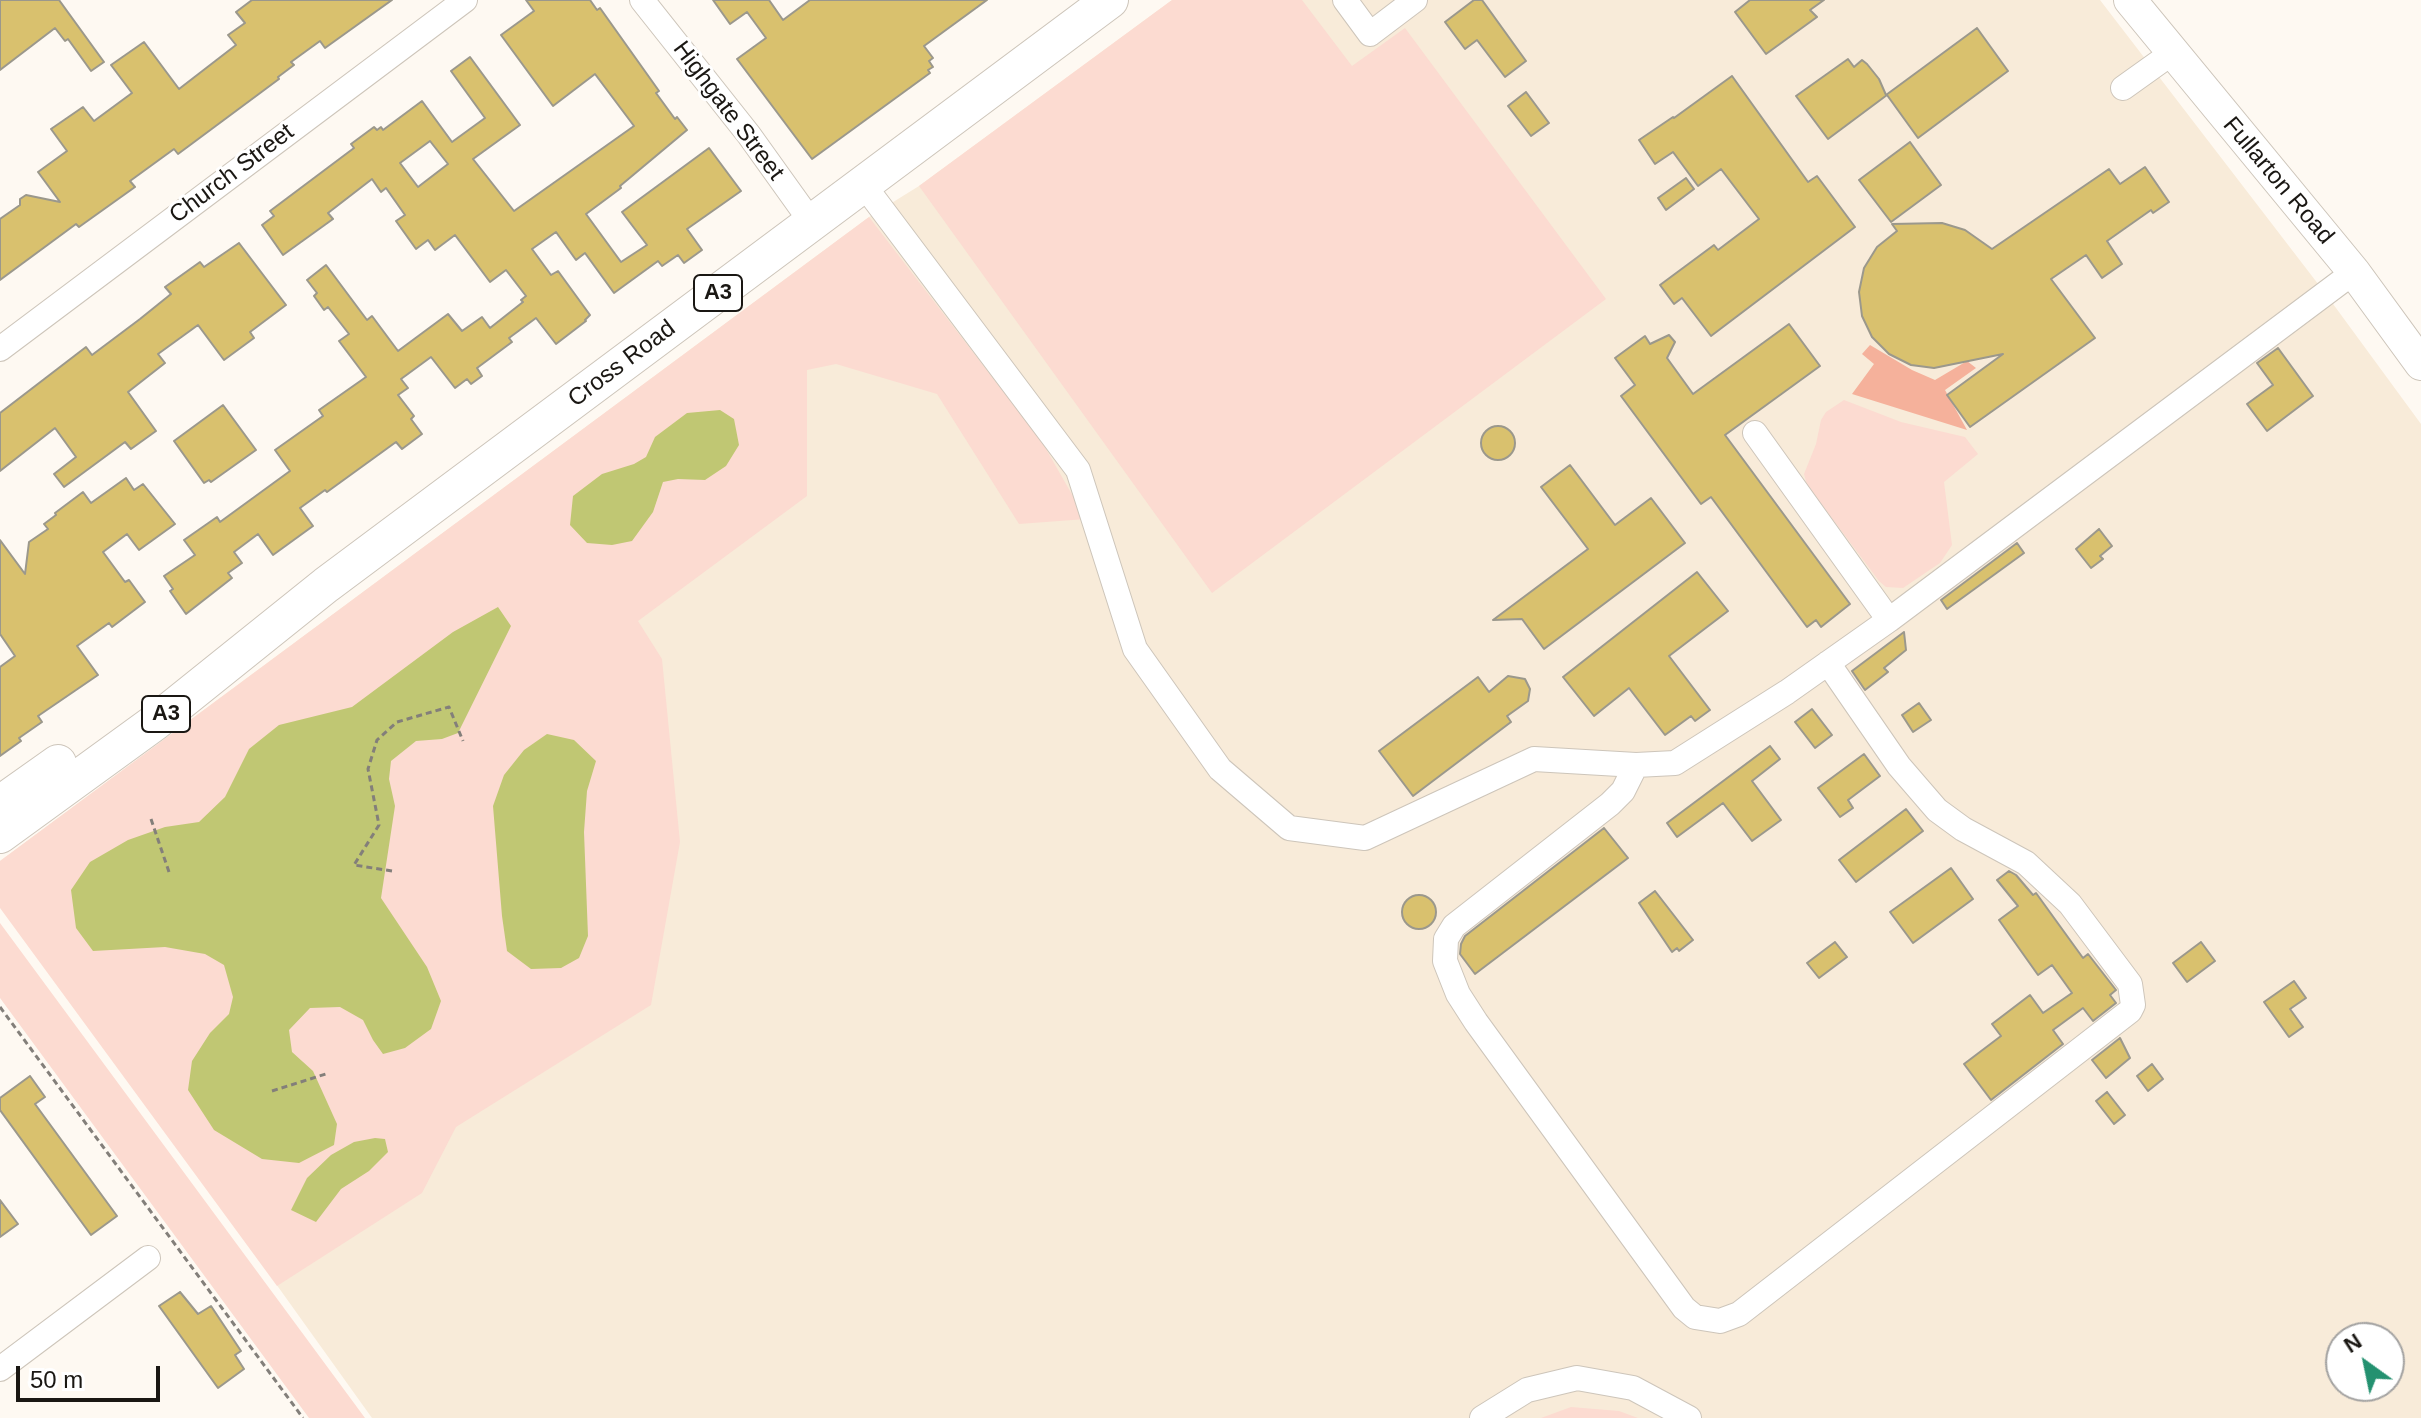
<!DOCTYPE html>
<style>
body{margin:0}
#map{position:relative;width:2421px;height:1418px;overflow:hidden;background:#fef9f2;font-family:Helvetica,sans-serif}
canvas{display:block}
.north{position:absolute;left:2325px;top:1322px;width:80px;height:80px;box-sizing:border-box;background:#fff;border:2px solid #a3a2a1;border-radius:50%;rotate:327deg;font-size:22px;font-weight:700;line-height:32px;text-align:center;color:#1a1713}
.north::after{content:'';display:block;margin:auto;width:28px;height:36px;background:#249170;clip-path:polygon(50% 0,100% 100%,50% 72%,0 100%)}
.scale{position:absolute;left:16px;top:1366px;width:144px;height:36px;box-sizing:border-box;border:4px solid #1a1713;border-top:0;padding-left:10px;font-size:24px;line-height:28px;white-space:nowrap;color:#1a1713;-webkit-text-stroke:6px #fff;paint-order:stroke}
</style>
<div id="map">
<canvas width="2421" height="1418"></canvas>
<div class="north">N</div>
<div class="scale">50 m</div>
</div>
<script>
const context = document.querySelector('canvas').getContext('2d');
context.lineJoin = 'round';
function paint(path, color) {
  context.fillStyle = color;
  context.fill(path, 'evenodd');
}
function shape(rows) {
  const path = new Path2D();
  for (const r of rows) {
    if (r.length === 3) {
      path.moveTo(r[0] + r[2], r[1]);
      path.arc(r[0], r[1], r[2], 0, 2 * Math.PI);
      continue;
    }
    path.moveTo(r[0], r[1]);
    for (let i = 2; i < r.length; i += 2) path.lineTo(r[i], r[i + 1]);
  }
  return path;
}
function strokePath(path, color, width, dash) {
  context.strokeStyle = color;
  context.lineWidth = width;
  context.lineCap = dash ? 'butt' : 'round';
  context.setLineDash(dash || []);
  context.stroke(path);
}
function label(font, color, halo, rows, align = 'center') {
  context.font = font + ' Helvetica,sans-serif';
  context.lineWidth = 6;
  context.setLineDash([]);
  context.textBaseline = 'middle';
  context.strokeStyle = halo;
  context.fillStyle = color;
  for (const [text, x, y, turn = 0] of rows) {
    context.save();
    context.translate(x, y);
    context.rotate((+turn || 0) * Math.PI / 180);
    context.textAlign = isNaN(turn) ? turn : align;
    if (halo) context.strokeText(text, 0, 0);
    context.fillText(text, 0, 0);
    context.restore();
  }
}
paint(shape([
 [1172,0,2100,0,2325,293,2421,424,2421,1418,372,1418,271,1277,0,861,869,217,919,186],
 [2341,1338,2389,1338,2389,1386,2341,1386]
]), '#f8ebd9');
paint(shape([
 [1172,0,1302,0,1352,66,1405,28,1606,299,1212,593,919,186],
 [869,217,1042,442,1086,519,1019,524,937,394,836,364,807,370,807,496,638,621,662,659,680,842,651,1005,456,1127,422,1193,277,1286,0,908,0,861],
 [1844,400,1901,422,1965,437,1978,454,1944,482,1952,545,1940,563,1903,588,1886,587,1879,581,1807,485,1804,474,1816,444,1821,420,1826,412],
 [0,923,365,1418,309,1418,0,998],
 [1571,1407,1619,1411,1638,1418,1541,1418]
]), '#fcdbd1');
paint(shape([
 [1870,345,1912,370,1935,380,1967,361,1976,368,1945,390,1967,430,1852,394,1874,364,1862,354]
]), '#f5b19b');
paint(shape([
 [720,410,734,419,739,445,726,466,705,480,678,479,663,482,653,512,632,541,612,545,587,543,570,525,573,496,602,474,634,464,646,457,655,437,687,413],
 [498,607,511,626,458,733,442,739,416,741,391,761,389,779,395,806,381,898,427,967,441,1001,431,1029,405,1048,383,1054,373,1040,363,1020,340,1007,310,1008,289,1030,292,1052,313,1071,323,1093,337,1124,334,1145,299,1163,262,1159,214,1130,188,1090,192,1061,210,1033,229,1014,233,997,224,965,205,954,165,947,93,951,76,928,71,890,90,862,128,840,165,827,199,822,225,797,249,749,279,725,352,707,453,632],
 [547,734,574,740,596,761,587,791,584,832,588,936,579,958,561,968,531,969,507,951,502,916,493,806,504,775,524,750],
 [375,1138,385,1139,388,1152,369,1171,341,1189,316,1222,291,1210,307,1178,331,1155,354,1142]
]), '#c0c773');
const building = shape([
 [0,0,59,0,104,62,91,71,68,39,65,41,55,28,0,70,0,0],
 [252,0,392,0,325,48,320,41,291,62,294,65,278,77,279,79,178,154,174,149,130,181,135,187,79,227,76,224,0,280,0,219,20,205,20,199,26,195,60,202,38,172,67,151,51,129,83,107,94,121,132,93,111,65,144,42,179,89,236,45,228,35,245,23,236,12,252,0],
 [526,0,590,0,597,10,600,8,659,91,656,93,675,119,677,117,687,130,620,186,621,188,586,214,621,262,647,245,622,212,709,148,741,191,687,229,702,250,684,263,678,255,662,266,658,261,614,293,585,253,576,260,556,232,532,249,551,275,558,271,590,315,585,320,586,321,556,344,536,318,509,338,512,342,477,368,482,376,471,384,467,379,455,388,431,357,401,379,408,388,398,395,414,416,411,419,422,434,402,449,396,442,327,492,325,490,300,508,313,526,273,555,258,534,234,552,242,563,228,573,232,578,186,614,170,591,173,589,164,576,195,555,184,540,217,517,220,522,290,471,275,450,323,416,319,410,366,377,339,341,349,334,328,307,324,310,314,296,317,293,307,280,326,265,367,320,372,316,398,351,448,314,462,331,482,317,490,328,523,302,521,300,526,296,506,270,490,282,455,235,435,250,428,240,416,249,396,221,405,215,386,188,381,192,372,179,328,213,333,219,283,255,262,225,274,216,270,211,354,148,351,144,374,127,377,130,381,127,383,130,422,101,452,142,485,118,451,71,470,57,520,125,473,159,514,211,634,126,595,74,553,106,501,35,534,11,526,0],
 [430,141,448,164,418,187,400,163,430,141],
 [713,0,769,0,783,20,810,0,987,0,924,46,933,58,929,61,933,67,928,70,930,73,812,159,737,59,766,38,747,12,730,24,713,0],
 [1474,0,1482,0,1526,61,1505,77,1477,40,1465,49,1445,22,1474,0],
 [1750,0,1824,0,1810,10,1817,17,1766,54,1735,12,1750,0],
 [1977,28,2008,71,1918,138,1887,95,1828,139,1796,96,1848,59,1854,67,1862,60,1867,64,1879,79,1886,95,1977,28],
 [1732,76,1808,182,1817,176,1855,227,1711,336,1682,298,1674,304,1660,285,1714,245,1718,250,1759,219,1721,169,1698,186,1673,152,1655,164,1639,140,1673,117,1674,118,1732,76],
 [1526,92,1549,123,1531,136,1508,106,1526,92],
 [1910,142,1941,185,1891,222,1859,180,1910,142],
 [2145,167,2169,202,2153,213,2151,210,2107,241,2122,264,2102,278,2086,255,2051,279,2095,338,1970,427,1947,395,2003,354,1934,368,1911,365,1889,354,1872,337,1862,316,1859,292,1864,268,1877,247,1897,231,1892,224,1942,223,1965,230,1992,249,2109,169,2120,184,2145,167],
 [1686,178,1694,189,1666,210,1658,198,1686,178],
 [239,243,286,305,250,332,254,338,224,360,198,325,158,354,165,363,128,392,156,431,131,449,125,442,64,487,54,474,76,457,55,428,0,471,0,413,86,347,92,355,140,319,171,294,165,287,200,262,204,267,239,243],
 [1789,324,1820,366,1725,435,1850,604,1821,627,1816,620,1807,627,1711,497,1701,504,1621,396,1635,385,1615,358,1645,336,1650,344,1669,335,1675,342,1667,358,1693,394,1789,324],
 [2278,348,2313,396,2267,431,2247,404,2273,385,2257,363,2278,348],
 [223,405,256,450,211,482,209,480,204,483,174,441,223,405],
 [1498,443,17],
 [1570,465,1615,525,1651,498,1685,543,1544,649,1522,619,1493,620,1588,549,1541,487,1570,465],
 [126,478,134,490,143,484,175,524,139,550,127,534,103,552,125,582,129,580,145,602,112,627,109,623,77,646,98,675,38,716,42,722,19,738,21,741,0,756,0,667,15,656,0,634,0,540,25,574,29,542,48,529,44,524,56,515,55,513,83,492,91,503,126,478],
 [2099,529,2112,546,2100,556,2103,559,2091,568,2076,549,2099,529],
 [2017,543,2024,553,1947,609,1941,600,2017,543],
 [1697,572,1728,611,1669,656,1710,710,1695,721,1691,716,1665,735,1629,688,1594,716,1563,677,1697,572],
 [1904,632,1906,650,1884,668,1888,672,1865,690,1852,671,1904,632],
 [1508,676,1525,679,1530,689,1528,701,1507,716,1511,722,1413,796,1379,751,1478,677,1489,692,1508,676],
 [1919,703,1931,720,1913,732,1902,715,1919,703],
 [1812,709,1832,735,1815,748,1795,722,1812,709],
 [1770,746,1780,759,1752,781,1781,820,1752,841,1723,803,1677,837,1667,823,1770,746],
 [1864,754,1880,776,1848,800,1853,808,1840,817,1818,788,1864,754],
 [1906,809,1923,831,1856,882,1839,860,1906,809],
 [1604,828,1628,858,1475,974,1460,954,1461,944,1465,936,1604,828],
 [1951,868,1973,899,1913,943,1890,912,1951,868],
 [2009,871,2016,875,2033,895,2036,893,2083,958,2088,954,2116,990,2110,995,2116,1003,2093,1021,2083,1008,2053,1030,2063,1044,1991,1100,1964,1064,2001,1036,1992,1024,2030,995,2043,1013,2072,993,2052,965,2038,975,1999,920,2018,906,1997,880,2009,871],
 [1655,891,1693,940,1679,951,1677,948,1672,952,1639,903,1655,891],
 [1419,912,17],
 [1835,942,1847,957,1819,978,1807,963,1835,942],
 [2201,942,2215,961,2187,982,2173,963,2201,942],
 [2294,981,2306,998,2290,1009,2303,1027,2289,1037,2264,1002,2294,981],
 [2120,1038,2130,1058,2106,1078,2092,1060,2120,1038],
 [2152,1064,2163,1079,2148,1091,2137,1076,2152,1064],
 [30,1076,45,1097,35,1104,117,1216,91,1235,0,1110,0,1098,30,1076],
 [2107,1092,2125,1115,2114,1124,2096,1101,2107,1092],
 [0,1200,18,1224,0,1237,0,1200],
 [180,1292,198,1314,211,1306,241,1351,235,1355,244,1369,218,1388,159,1306,180,1292]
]);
paint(building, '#d9c16e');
strokePath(building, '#9b988c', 2);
const minor = shape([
 [642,0,749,135,812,223],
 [1345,0,1370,34,1415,0],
 [2123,88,2172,53],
 [863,184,1078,470,1135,649,1220,769,1289,828,1365,838,1534,759,1636,765,1675,763,1787,692,1889,620,2354,272],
 [0,349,465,0],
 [1755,433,1889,620],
 [1636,765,1623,791,1610,804,1454,926,1446,939,1445,961,1458,994,1476,1022,1684,1308,1695,1317,1720,1321,1739,1314,2130,1011,2133,1005,2130,984,2070,904,2026,863,1963,829,1937,810,1899,766,1828,663],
 [0,1369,148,1258],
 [1482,1418,1527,1390,1577,1378,1633,1388,1689,1418]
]);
const major = shape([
 [2130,0,2354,272,2421,364]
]);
const highway = shape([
 [0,804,58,763],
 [0,835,154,723,326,585,1110,0]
]);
strokePath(minor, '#cdc5ba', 26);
strokePath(major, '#cdc5ba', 34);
strokePath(highway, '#cdc5ba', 38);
strokePath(shape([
 [151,819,170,875],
 [392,871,354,865,379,825,368,769,377,740,397,722,449,707,463,741],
 [0,1007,303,1418],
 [272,1091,329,1073]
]), '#837f7a', 3, [6, 4]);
strokePath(minor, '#fff', 24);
strokePath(major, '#fff', 32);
strokePath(highway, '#fff', 36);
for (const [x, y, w] of [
 [718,293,48],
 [166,714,48]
]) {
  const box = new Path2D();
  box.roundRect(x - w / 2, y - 18, w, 36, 6);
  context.fillStyle = '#fff';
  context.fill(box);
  strokePath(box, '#1a1713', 2);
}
label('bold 22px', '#1a1713', null, [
 ["A3",718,293],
 ["A3",166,714]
]);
label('24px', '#1a1713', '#fff', [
 ["Highgate Street",728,111,53],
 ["Church Street",232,174,-37],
 ["Fullarton Road",2278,181,50],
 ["Cross Road",622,364,-37]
]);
</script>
